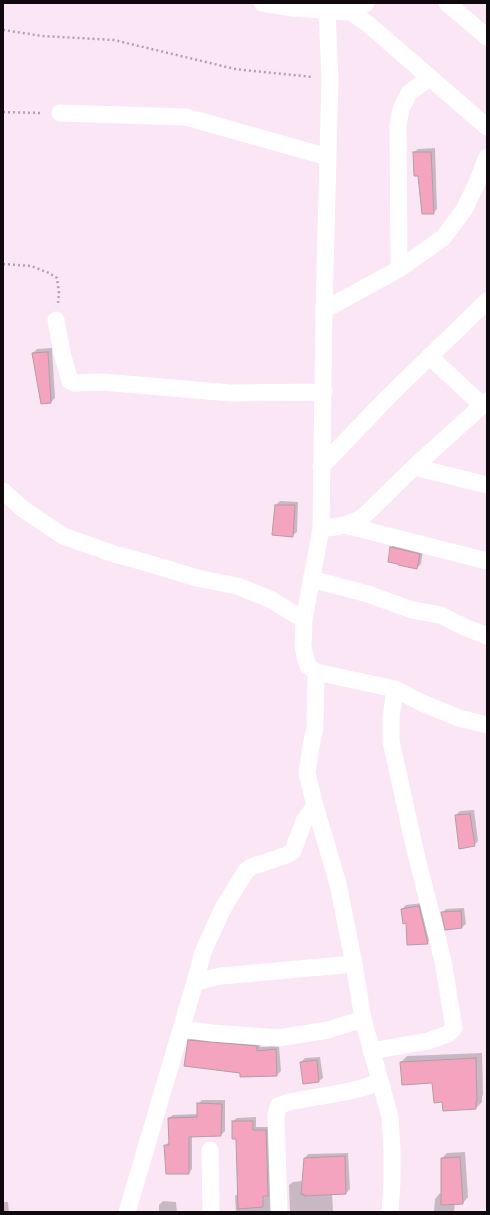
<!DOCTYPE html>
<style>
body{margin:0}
#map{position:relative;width:490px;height:1215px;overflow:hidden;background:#fbe6f6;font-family:"DejaVu Sans",sans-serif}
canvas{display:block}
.frame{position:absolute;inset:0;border:4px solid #100a0f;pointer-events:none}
</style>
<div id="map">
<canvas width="490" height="1215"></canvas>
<div class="frame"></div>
</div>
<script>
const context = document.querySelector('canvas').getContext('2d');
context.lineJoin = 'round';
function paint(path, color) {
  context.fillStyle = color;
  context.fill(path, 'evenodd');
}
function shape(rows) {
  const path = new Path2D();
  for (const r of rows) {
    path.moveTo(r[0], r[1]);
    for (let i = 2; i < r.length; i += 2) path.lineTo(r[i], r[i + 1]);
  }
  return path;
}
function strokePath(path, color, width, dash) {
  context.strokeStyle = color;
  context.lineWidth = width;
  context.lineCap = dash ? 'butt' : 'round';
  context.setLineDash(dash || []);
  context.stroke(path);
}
paint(shape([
 [435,148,437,209,433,213,418,175,414,152,418,149],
 [52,348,55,398,51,402,42,403,33,353,37,349],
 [280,501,298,502,297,532,293,535,276,505],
 [395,543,423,551,421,564,417,568,389,561,391,547],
 [474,810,478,841,474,845,456,815,460,811],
 [423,903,431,939,427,943,407,922,402,909,406,905],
 [464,908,466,924,462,927,442,913,446,909],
 [193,1037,261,1043,260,1047,279,1046,281,1071,277,1075,189,1040],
 [482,1053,483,1095,482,1096,482,1102,476,1108,443,1101,433,1082,401,1062,407,1056],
 [320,1057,323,1078,319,1081,301,1062,305,1058],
 [202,1100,225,1100,225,1131,221,1135,192,1136,192,1169,189,1173,165,1146,169,1142,169,1118,173,1115,198,1114,198,1104],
 [256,1117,256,1127,270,1127,274,1212,236,1212,235,1196,239,1193,237,1138,233,1121,237,1118],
 [465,1152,468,1197,463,1203,455,1203,454,1212,434,1212,435,1199,440,1193,442,1193,442,1158,447,1153],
 [348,1153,350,1189,346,1193,332,1193,333,1212,290,1212,289,1185,293,1182,303,1181,305,1158,308,1154],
 [163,1201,176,1202,177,1212,159,1212,159,1205],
 [3,1202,8,1202,9,1212,3,1212]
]), '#0003');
const building = shape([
 [413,152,431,152,434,214,422,214,418,176,414,176,413,152],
 [48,352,51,403,41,404,32,353,48,352],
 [275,505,295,505,293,537,272,535,275,505],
 [390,547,420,554,417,569,398,565,398,564,388,562,390,547],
 [470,814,475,846,459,849,455,815,470,814],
 [419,906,428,944,407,945,406,923,403,924,401,909,419,906],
 [461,911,462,928,445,930,441,912,461,911],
 [188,1040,257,1046,257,1051,276,1049,277,1076,240,1077,240,1073,184,1066,188,1040],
 [476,1058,477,1102,476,1102,476,1109,443,1111,442,1102,434,1103,432,1083,402,1085,400,1062,476,1058],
 [317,1060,319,1082,303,1084,300,1062,317,1060],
 [197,1103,222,1104,221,1136,189,1137,189,1174,166,1174,164,1145,169,1145,168,1118,197,1117,197,1103],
 [232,1121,253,1121,253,1130,266,1130,268,1193,268,1196,263,1196,263,1207,238,1209,236,1139,232,1139,232,1121],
 [345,1156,346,1194,304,1196,304,1194,301,1195,304,1158,345,1156],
 [460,1157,463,1204,441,1205,441,1158,460,1157]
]);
paint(building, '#f4a4bf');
strokePath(building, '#b49ca3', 1);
strokePath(shape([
 [3,30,42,36,114,40,235,69,312,77],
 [3,112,42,113],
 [3,264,31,266,49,273,57,278,59,293,58,303]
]), '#b1a1ad', 2.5, [2, 3]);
strokePath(shape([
 [262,3,293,8,350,12,366,3],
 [338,3,368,24,487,127],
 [447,3,487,37],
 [327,11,330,79,324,310,321,529,304,620,303,645,305,657,308,666,316,672,395,689,422,703,459,718,487,725],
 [60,113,186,117,328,157],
 [399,269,398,125,401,109,409,93,430,77],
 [324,310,399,269,443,238,464,210,476,185,487,157],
 [56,320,62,353,70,381,74,383,103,382,230,393,324,392],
 [429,356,482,405,487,406],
 [321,467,390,395,487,301],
 [414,467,487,485],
 [3,491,23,509,63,536,114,554,144,562,197,578,237,586,270,599,304,620],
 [345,525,487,561],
 [321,529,345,525,358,520,366,514,414,467,487,401],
 [311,579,368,594,412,610,441,615,462,626,487,636],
 [316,672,315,727,311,746,307,773,315,806,338,884,354,964,363,1019,390,1117,392,1150,392,1181,390,1212],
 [195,982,221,976,354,964],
 [181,1029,212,1033,278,1038,328,1030,363,1019],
 [371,1051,428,1041,448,1034,454,1028,443,961,415,850,391,741,391,718,395,689],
 [210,1150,211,1212],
 [127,1212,195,982,203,952,223,908,246,871,251,867,287,855,293,851,304,821,315,806],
 [279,1212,276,1116,278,1106,289,1102,345,1092,362,1088,380,1082]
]), '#fff', 17);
</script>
